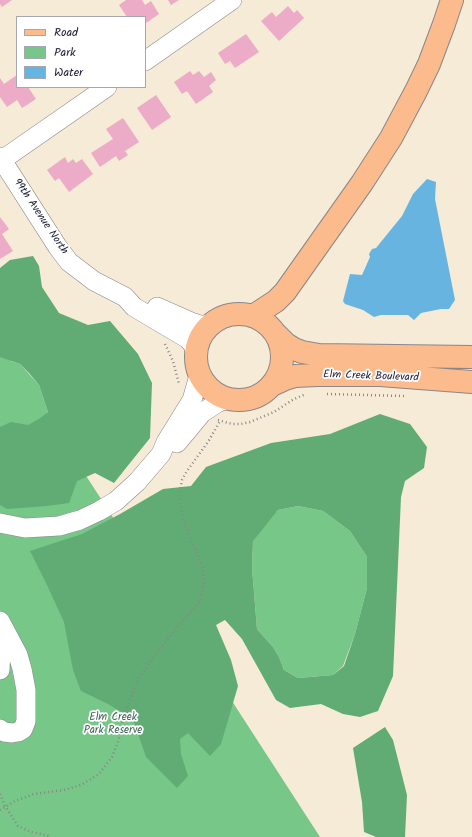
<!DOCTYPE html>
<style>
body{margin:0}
#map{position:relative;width:472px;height:837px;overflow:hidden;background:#f5ebd6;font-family:Kalam,sans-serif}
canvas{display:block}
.legend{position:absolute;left:16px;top:16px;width:130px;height:72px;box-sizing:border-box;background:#fff;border:1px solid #a7a7b1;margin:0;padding:5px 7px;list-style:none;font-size:12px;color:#22223b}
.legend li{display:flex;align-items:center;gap:8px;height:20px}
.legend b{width:20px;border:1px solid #a7a7b1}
</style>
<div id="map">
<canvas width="472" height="837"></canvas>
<ul class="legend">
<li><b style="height:5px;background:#fbbb8d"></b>Road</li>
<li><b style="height:11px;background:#76c788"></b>Park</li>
<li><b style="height:11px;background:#68b4e1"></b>Water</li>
</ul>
</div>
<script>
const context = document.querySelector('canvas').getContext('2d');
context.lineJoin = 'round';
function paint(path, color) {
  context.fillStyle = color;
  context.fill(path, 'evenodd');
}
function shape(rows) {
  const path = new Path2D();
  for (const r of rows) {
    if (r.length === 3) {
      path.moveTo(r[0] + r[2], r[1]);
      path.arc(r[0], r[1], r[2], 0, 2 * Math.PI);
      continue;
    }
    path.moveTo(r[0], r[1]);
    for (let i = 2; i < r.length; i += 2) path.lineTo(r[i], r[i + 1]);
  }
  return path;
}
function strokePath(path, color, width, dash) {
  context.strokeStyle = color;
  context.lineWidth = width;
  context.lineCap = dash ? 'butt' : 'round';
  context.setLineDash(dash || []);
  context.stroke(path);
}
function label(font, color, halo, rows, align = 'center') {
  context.font = font + ' Kalam,sans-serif';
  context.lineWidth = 3.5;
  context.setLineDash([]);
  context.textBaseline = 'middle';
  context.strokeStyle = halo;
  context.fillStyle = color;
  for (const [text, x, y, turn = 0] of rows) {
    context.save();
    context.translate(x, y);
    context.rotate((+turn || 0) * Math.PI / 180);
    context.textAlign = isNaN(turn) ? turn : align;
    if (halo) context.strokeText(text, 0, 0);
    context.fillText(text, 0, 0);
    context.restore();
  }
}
paint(shape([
 [0,344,11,361,20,364,39,385,48,412,46,414,320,837,0,837],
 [298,506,323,511,350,531,367,557,367,588,355,634,343,666,333,675,298,678,284,670,279,657,273,647,257,629,252,568,253,537,278,510]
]), '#76c788');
paint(shape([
 [33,256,39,266,42,287,59,313,88,325,110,321,138,354,152,383,150,438,114,483,95,473,77,481,69,503,47,506,7,509,0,505,0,427,11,422,28,425,39,419,48,412,39,385,29,373,20,364,0,357,0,268,10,260],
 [380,414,410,424,427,447,424,468,405,481,401,497,393,676,378,711,360,717,343,714,321,704,290,708,276,700,242,639,225,620,216,625,231,660,238,686,221,744,210,756,188,733,180,739,181,754,188,776,177,788,146,757,133,719,108,704,81,691,73,670,64,622,47,585,30,551,82,534,120,514,163,489,191,486,206,467,271,443,330,434],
 [298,506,323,511,350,531,367,557,367,588,355,634,344,666,333,675,298,678,284,670,279,657,273,647,257,629,252,568,253,541,278,510],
 [385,727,393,740,407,795,405,837,376,837,364,832,362,802,353,748]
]), '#60ac74');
paint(shape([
 [427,179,436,182,435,199,455,300,449,309,441,309,421,313,414,320,408,315,381,315,374,317,363,310,345,304,343,301,350,274,362,275,370,257,369,254,372,249,376,248,402,216,413,194]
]), '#68b4e1');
paint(shape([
 [0,0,12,0,2,7,0,4],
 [126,0,142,0,145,5,151,1,159,14,146,23,145,17,127,17,119,5],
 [168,0,179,0,171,5],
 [288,6,294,13,297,10,304,18,279,41,261,21,272,12,276,17],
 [246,34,259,52,235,68,230,61,225,64,218,53],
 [190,71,193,75,199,71,204,77,211,72,216,80,209,86,213,92,196,104,187,91,182,94,174,82],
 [17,75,17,87,28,87,36,99,22,108,17,100,7,107,0,97,0,78,4,84],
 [156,95,171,117,152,130,137,108],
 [123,118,139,142,125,151,128,155,119,161,116,156,100,167,91,153,113,139,106,129],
 [65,157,68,163,73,159,76,163,82,159,93,174,69,192,59,178,55,181,47,170],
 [0,217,9,229,2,234,13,251,0,259]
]), '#ecabc7');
const minor = shape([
 [145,61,232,0],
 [0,157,57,246,69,262,94,281,125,297,134,307,188,339,193,345,197,355],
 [2,160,107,87],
 [157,307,191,322,200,325,211,325],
 [177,443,202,413,217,403,229,398],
 [0,523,25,528,59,526,80,520,99,511,116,501,137,482,161,454,166,442,192,400,200,372],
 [0,621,18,655,22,669,26,690,26,721,23,729,18,732,12,733,4,732,0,729],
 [0,670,2,627]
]);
const major = shape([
 [239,357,43],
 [276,334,286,344,294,349,302,352,319,355,472,357],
 [272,385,285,379,295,376,317,375,380,375,472,382]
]);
const highway = shape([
 [253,316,276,301,285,292,362,183,391,138,416,91,429,64,444,24,452,0]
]);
strokePath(minor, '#8c8688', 20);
strokePath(major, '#8c8688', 24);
strokePath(highway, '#8c8688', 24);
strokePath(shape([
 [165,344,173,361,179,384],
 [327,394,404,396],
 [218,420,232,424,241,424,250,422,274,412,294,399,306,394],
 [0,794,5,806,18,826,31,832,46,835,50,837],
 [0,810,15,801,34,794,64,790,81,785,99,774,112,757,119,739,123,718,128,704,139,678,160,648,199,602,202,593,204,585,203,568,184,522,179,498,182,480,187,471,208,442,220,421]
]), '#8c8688', 2.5, [1, 3]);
strokePath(minor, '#fff', 19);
strokePath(major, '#fbbb8d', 22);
strokePath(highway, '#fbbb8d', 22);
label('11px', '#22223b', '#fff', [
 ["99th Avenue North",40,217,56],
 ["Elm Creek Boulevard",371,377,2]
]);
label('11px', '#44645a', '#fff', [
 ["Elm Creek",113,718],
 ["Park Reserve",113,731]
]);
</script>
